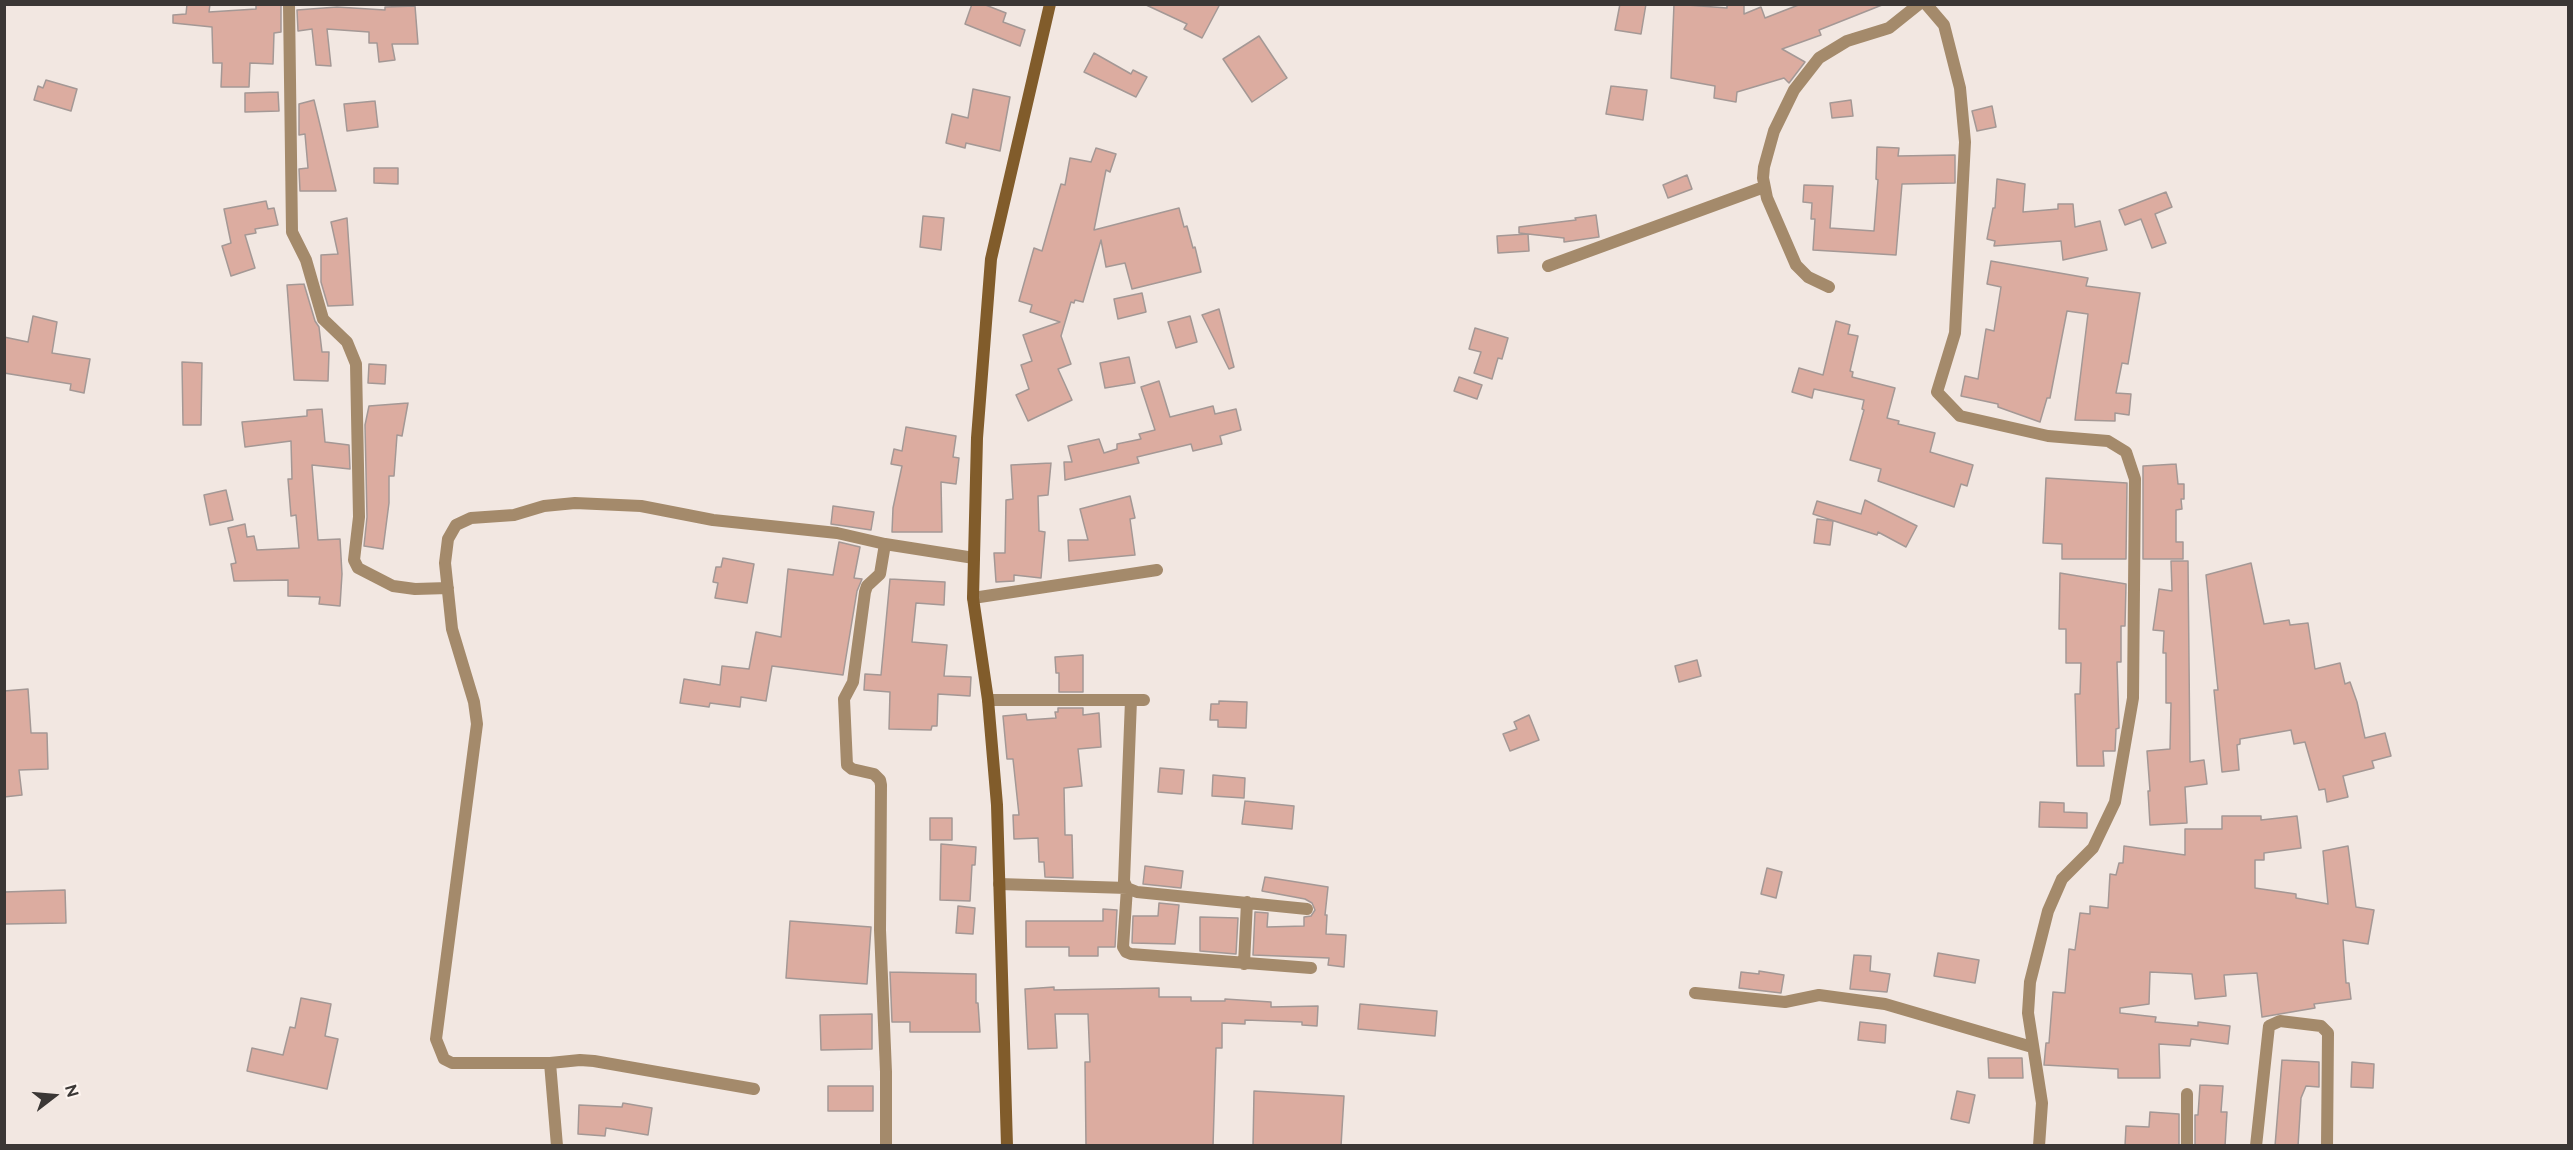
<!DOCTYPE html>
<style>
body{margin:0}
#map{position:relative;width:2573px;height:1150px;overflow:hidden;background:#f2e7e1;font-family:Raleway,sans-serif}
canvas{display:block}
.frame{position:absolute;inset:0;border:6px solid #3b3735;pointer-events:none}
.north{position:absolute;left:24px;top:1066px;width:60px;height:60px;-webkit-text-stroke:4px #fef5f0;paint-order:stroke;rotate:74deg;font-size:16px;font-weight:700;line-height:24px;text-align:center;color:#3b3735}
.north::after{content:'';display:block;margin:auto;width:21px;height:27px;background:#3b3735;clip-path:polygon(50% 0,100% 100%,50% 72%,0 100%)}
</style>
<div id="map">
<canvas width="2573" height="1150"></canvas>
<div class="frame"></div>
<div class="north">N</div>
</div>
<script>
const context = document.querySelector('canvas').getContext('2d');
context.lineJoin = 'round';
function paint(path, color) {
  context.fillStyle = color;
  context.fill(path, 'evenodd');
}
function shape(rows) {
  const path = new Path2D();
  for (const r of rows) {
    path.moveTo(r[0], r[1]);
    for (let i = 2; i < r.length; i += 2) path.lineTo(r[i], r[i + 1]);
  }
  return path;
}
function strokePath(path, color, width, dash) {
  context.strokeStyle = color;
  context.lineWidth = width;
  context.lineCap = dash ? 'butt' : 'round';
  context.setLineDash(dash || []);
  context.stroke(path);
}
const building = shape([
 [187,4,210,4,209,12,256,9,256,4,281,4,281,32,274,33,273,64,250,63,249,87,221,87,222,63,213,63,212,27,173,23,173,15,186,14,187,4],
 [972,4,983,4,1006,13,1003,22,1025,30,1020,46,965,24,972,4],
 [1144,4,1220,4,1202,38,1184,29,1187,24,1144,4],
 [1620,4,1646,4,1641,34,1615,30,1620,4],
 [1674,4,1727,8,1727,4,1744,4,1744,14,1761,7,1765,18,1801,4,1882,5,1819,30,1821,35,1782,49,1805,62,1789,83,1784,78,1737,92,1736,102,1714,98,1715,86,1671,78,1674,4],
 [415,6,418,44,392,44,395,60,379,62,377,43,369,43,369,32,327,29,331,66,316,65,312,29,298,31,297,10,337,7,385,10,385,7,415,6],
 [1259,36,1287,78,1252,102,1223,59,1259,36],
 [1094,53,1131,74,1133,70,1147,77,1136,97,1084,72,1094,53],
 [46,80,77,89,71,111,34,100,38,86,43,88,46,80],
 [1611,86,1647,90,1643,120,1606,114,1611,86],
 [973,89,1010,97,1000,151,966,143,965,148,946,143,952,114,968,118,973,89],
 [278,92,279,111,245,112,245,93,278,92],
 [314,100,336,191,300,191,299,169,308,168,305,134,299,135,299,104,314,100],
 [1851,100,1853,116,1832,118,1830,103,1851,100],
 [375,101,378,127,347,131,344,104,375,101],
 [1992,106,1996,127,1977,131,1972,111,1992,106],
 [1877,147,1899,148,1898,156,1955,155,1955,183,1902,184,1896,255,1813,250,1815,219,1811,219,1812,203,1803,202,1804,185,1833,186,1830,228,1874,231,1878,180,1876,179,1877,147],
 [1096,148,1116,154,1110,172,1106,170,1094,230,1179,208,1184,227,1187,226,1193,248,1195,247,1201,272,1132,289,1125,263,1106,267,1101,240,1083,302,1075,300,1074,303,1071,302,1061,336,1071,364,1058,369,1072,400,1028,421,1016,395,1029,389,1021,365,1032,361,1023,335,1060,322,1030,312,1032,305,1019,301,1034,248,1042,251,1061,184,1065,185,1070,158,1091,162,1096,148],
 [374,168,398,168,398,184,374,183,374,168],
 [1687,175,1692,189,1668,198,1663,185,1687,175],
 [1997,179,2025,184,2023,212,2058,209,2058,204,2073,204,2075,227,2100,221,2107,250,2063,260,2061,241,1994,246,1995,241,1987,239,1993,208,1995,208,1997,179],
 [2166,192,2172,207,2155,214,2166,243,2152,248,2141,219,2125,225,2119,210,2166,192],
 [266,201,268,209,274,208,278,225,255,229,256,233,245,235,255,268,231,276,222,246,231,243,224,209,266,201],
 [1596,215,1599,237,1564,242,1564,238,1519,233,1519,227,1576,220,1575,218,1596,215],
 [923,216,944,218,941,250,920,247,923,216],
 [347,218,353,305,328,306,321,282,321,255,338,254,331,222,347,218],
 [1528,234,1529,251,1498,253,1497,236,1528,234],
 [1991,261,2088,278,2086,286,2140,293,2128,364,2122,363,2116,393,2131,394,2129,415,2115,413,2115,421,2075,420,2088,314,2067,311,2050,398,2047,398,2040,422,1998,407,1998,404,1961,396,1965,376,1978,379,1986,329,1994,331,2001,287,1987,284,1991,261],
 [304,284,315,321,319,327,322,352,329,352,328,381,294,380,287,285,304,284],
 [1142,293,1146,312,1118,319,1114,299,1142,293],
 [1219,309,1234,367,1229,369,1202,315,1219,309],
 [33,316,57,322,52,353,90,359,84,393,70,390,71,384,4,373,4,337,28,342,33,316],
 [1190,316,1197,342,1176,348,1168,322,1190,316],
 [1836,321,1850,325,1848,334,1858,336,1850,371,1853,372,1852,377,1895,388,1887,418,1899,421,1898,424,1935,433,1930,452,1973,465,1967,486,1961,484,1954,507,1878,481,1881,469,1850,460,1864,410,1862,409,1864,400,1814,389,1812,398,1792,392,1799,368,1823,375,1836,321],
 [1475,328,1508,338,1502,359,1498,358,1492,379,1474,373,1481,352,1469,349,1475,328],
 [1129,357,1135,383,1105,388,1100,363,1129,357],
 [182,362,202,363,201,425,183,425,182,362],
 [369,364,386,365,385,384,368,383,369,364],
 [1459,377,1482,385,1477,399,1454,391,1459,377],
 [1159,381,1170,417,1213,406,1215,414,1236,409,1241,430,1220,436,1222,444,1193,451,1191,444,1137,457,1139,463,1065,480,1064,462,1072,462,1068,446,1099,439,1104,453,1117,449,1117,444,1141,439,1139,434,1155,430,1141,387,1159,381],
 [408,403,402,436,397,435,394,476,389,476,389,503,383,549,364,546,367,517,365,425,369,406,408,403],
 [322,409,325,442,349,445,350,469,312,465,318,540,340,539,342,574,340,606,319,604,320,597,288,596,288,580,234,581,231,564,236,563,228,528,245,524,247,537,254,536,257,550,299,548,296,515,291,516,288,479,292,479,291,441,245,447,242,422,307,416,307,410,322,409],
 [906,427,956,436,953,457,959,458,956,484,941,482,942,532,892,532,893,508,902,466,891,464,894,449,902,451,906,427],
 [1051,463,1048,495,1038,496,1039,531,1045,532,1041,578,1014,575,1014,581,996,582,994,553,1005,553,1006,500,1013,499,1011,465,1051,463],
 [2176,464,2178,484,2184,484,2184,499,2181,499,2182,509,2176,510,2176,542,2183,542,2183,559,2143,559,2143,466,2176,464],
 [2046,478,2127,483,2126,559,2062,559,2062,544,2043,543,2046,478],
 [226,490,233,520,210,525,204,495,226,490],
 [1130,496,1135,518,1130,519,1135,555,1069,561,1068,540,1088,540,1080,509,1130,496],
 [1865,500,1917,526,1906,547,1878,532,1877,535,1813,514,1817,501,1861,514,1865,500],
 [833,506,874,512,871,530,831,524,833,506],
 [1817,519,1833,521,1830,545,1814,543,1817,519],
 [839,542,860,547,854,578,862,579,857,591,843,675,772,666,766,701,741,697,740,707,710,703,709,707,680,703,684,679,720,685,722,666,749,669,756,632,781,637,788,569,833,575,839,542],
 [723,558,754,564,747,603,715,598,718,583,713,582,716,567,721,567,723,558],
 [2171,561,2188,561,2190,762,2204,760,2207,784,2185,787,2187,823,2150,825,2148,791,2150,791,2147,751,2170,749,2171,703,2166,703,2166,653,2163,653,2164,631,2153,630,2159,589,2172,591,2171,561],
 [2251,563,2264,624,2289,620,2290,625,2308,623,2315,669,2340,663,2345,684,2350,682,2357,702,2365,738,2385,733,2391,756,2372,761,2374,768,2343,776,2348,797,2327,802,2325,789,2319,790,2305,742,2294,744,2291,730,2240,739,2240,744,2237,745,2239,770,2222,772,2214,690,2218,690,2206,575,2251,563],
 [2060,573,2126,584,2125,626,2121,626,2121,662,2117,662,2119,728,2116,729,2115,751,2103,751,2104,766,2077,766,2075,694,2080,694,2081,663,2066,663,2066,629,2059,629,2060,573],
 [890,579,945,582,944,605,916,603,912,642,947,645,944,676,971,677,970,696,938,694,937,726,932,726,931,730,889,729,890,692,864,690,865,674,881,675,890,579],
 [1083,655,1083,692,1059,692,1059,673,1056,673,1055,657,1083,655],
 [1697,660,1701,676,1679,682,1675,666,1697,660],
 [28,689,31,733,47,733,48,769,19,770,22,795,4,797,4,691,28,689],
 [1219,701,1247,702,1246,728,1218,727,1218,720,1210,720,1211,704,1219,704,1219,701],
 [1058,708,1083,708,1083,715,1099,713,1101,747,1078,749,1082,786,1064,788,1065,835,1072,835,1073,878,1045,877,1044,862,1039,862,1038,838,1014,839,1013,815,1019,815,1013,759,1007,759,1003,716,1026,714,1027,720,1056,718,1055,712,1058,712,1058,708],
 [1529,715,1539,740,1510,751,1503,734,1517,729,1514,722,1529,715],
 [1160,768,1184,770,1182,794,1158,792,1160,768],
 [1213,775,1245,778,1244,798,1212,796,1213,775],
 [1245,801,1294,806,1292,829,1242,824,1245,801],
 [2040,802,2064,803,2064,812,2087,813,2087,828,2039,827,2040,802],
 [2222,816,2261,816,2261,820,2297,816,2301,848,2264,853,2264,860,2255,860,2255,888,2296,894,2296,898,2328,904,2323,851,2348,846,2356,907,2374,910,2368,944,2343,940,2346,983,2349,983,2351,999,2314,1004,2315,1008,2262,1017,2257,973,2224,975,2226,996,2195,999,2192,974,2150,972,2149,1004,2120,1008,2120,1013,2156,1017,2155,1022,2198,1026,2198,1022,2230,1026,2228,1044,2191,1039,2190,1046,2159,1044,2160,1078,2118,1078,2118,1069,2044,1065,2046,1043,2049,1043,2053,992,2065,993,2069,949,2075,950,2080,913,2090,914,2090,906,2108,908,2110,874,2116,875,2119,863,2123,863,2124,846,2185,855,2185,829,2222,829,2222,816],
 [930,818,952,818,952,840,930,840,930,818],
 [941,844,976,847,975,865,972,865,970,901,940,900,941,844],
 [1145,866,1183,871,1181,888,1143,884,1145,866],
 [1767,868,1782,872,1776,898,1761,894,1767,868],
 [1265,877,1328,887,1325,915,1327,915,1326,934,1346,935,1344,967,1328,965,1329,958,1253,955,1255,912,1268,913,1267,927,1304,926,1304,917,1311,916,1315,910,1312,903,1305,899,1262,891,1265,877],
 [65,890,66,923,4,924,4,892,65,890],
 [1159,903,1179,905,1175,944,1132,943,1133,916,1158,916,1159,903],
 [958,906,975,908,973,934,956,933,958,906],
 [1103,909,1117,910,1115,947,1098,947,1098,956,1069,956,1069,947,1026,947,1026,921,1103,921,1103,909],
 [1200,917,1238,918,1236,954,1200,951,1200,917],
 [790,921,871,927,867,984,786,978,790,921],
 [1938,953,1979,960,1975,983,1934,976,1938,953],
 [1854,955,1871,956,1870,971,1890,974,1887,992,1850,989,1854,955],
 [1759,971,1784,975,1781,993,1739,988,1741,972,1759,974,1759,971],
 [890,972,976,974,976,1003,978,1003,980,1032,910,1032,910,1022,892,1022,890,972],
 [1054,987,1054,990,1159,988,1159,997,1191,997,1191,1001,1225,1001,1225,999,1271,1002,1271,1007,1318,1006,1317,1026,1302,1025,1302,1022,1245,1020,1245,1024,1222,1023,1222,1048,1216,1048,1213,1146,1086,1146,1085,1062,1090,1062,1088,1014,1055,1014,1057,1048,1028,1049,1025,989,1054,987],
 [301,998,331,1004,325,1036,338,1039,327,1089,247,1071,252,1048,283,1055,290,1027,295,1028,301,998],
 [1360,1004,1437,1011,1435,1036,1358,1029,1360,1004],
 [872,1014,872,1049,821,1050,820,1015,872,1014],
 [1860,1022,1886,1025,1885,1043,1858,1040,1860,1022],
 [1988,1058,2022,1058,2023,1078,1989,1078,1988,1058],
 [2282,1060,2319,1062,2319,1087,2306,1086,2301,1098,2298,1146,2275,1146,2282,1060],
 [2352,1062,2374,1064,2373,1088,2351,1087,2352,1062],
 [2200,1085,2223,1086,2221,1112,2227,1112,2225,1146,2195,1146,2195,1115,2198,1115,2200,1085],
 [828,1086,873,1086,873,1111,828,1111,828,1086],
 [1254,1091,1344,1096,1341,1146,1253,1146,1254,1091],
 [1957,1091,1975,1095,1969,1123,1951,1119,1957,1091],
 [623,1103,652,1108,648,1135,606,1128,605,1136,578,1134,579,1105,622,1107,623,1103],
 [2150,1112,2179,1114,2179,1146,2125,1146,2126,1126,2149,1127,2150,1112]
]);
paint(building, '#dcaca0');
strokePath(building, '#a49895', 1.5);
strokePath(shape([
 [289,4,292,232,306,260,323,319,347,342,356,364,359,517,354,560,358,568,393,586,415,589,448,588],
 [1926,4,1944,25,1960,88,1965,142,1955,333,1937,392,1960,416,2048,436,2108,441,2126,452,2135,479,2133,698,2115,802,2093,848,2062,879,2048,911,2030,982,2028,1013,2042,1103,2039,1146],
 [1548,266,1764,187],
 [1829,287,1808,277,1796,265,1767,198,1763,178,1764,167,1774,131,1794,90,1819,58,1847,41,1889,28,1919,4],
 [973,598,1157,570],
 [988,700,1144,700],
 [1131,700,1124,881,1127,888,1137,892,1307,909],
 [999,884,1127,888,1123,947,1126,952,1131,954,1311,968],
 [1244,964,1247,902],
 [1695,993,1785,1002,1819,995,1885,1004,2032,1047],
 [550,1063,580,1060,594,1061,754,1089],
 [2187,1094,2187,1146],
 [557,1146,550,1063,452,1063,444,1059,436,1039,477,724,474,702,452,629,445,563,448,539,456,525,471,518,514,515,544,506,575,503,641,506,713,520,837,533,885,544],
 [886,1146,886,1072,880,930,881,785,880,780,874,774,852,769,847,765,844,699,853,682,865,592,867,586,880,574,885,544,974,558],
 [2256,1146,2269,1026,2280,1021,2321,1026,2328,1033,2327,1146]
]), '#a48a6b', 12);
strokePath(shape([
 [1007,1146,997,805,988,700,973,598,977,438,991,259,1050,4]
]), '#815c2b', 12);
</script>
